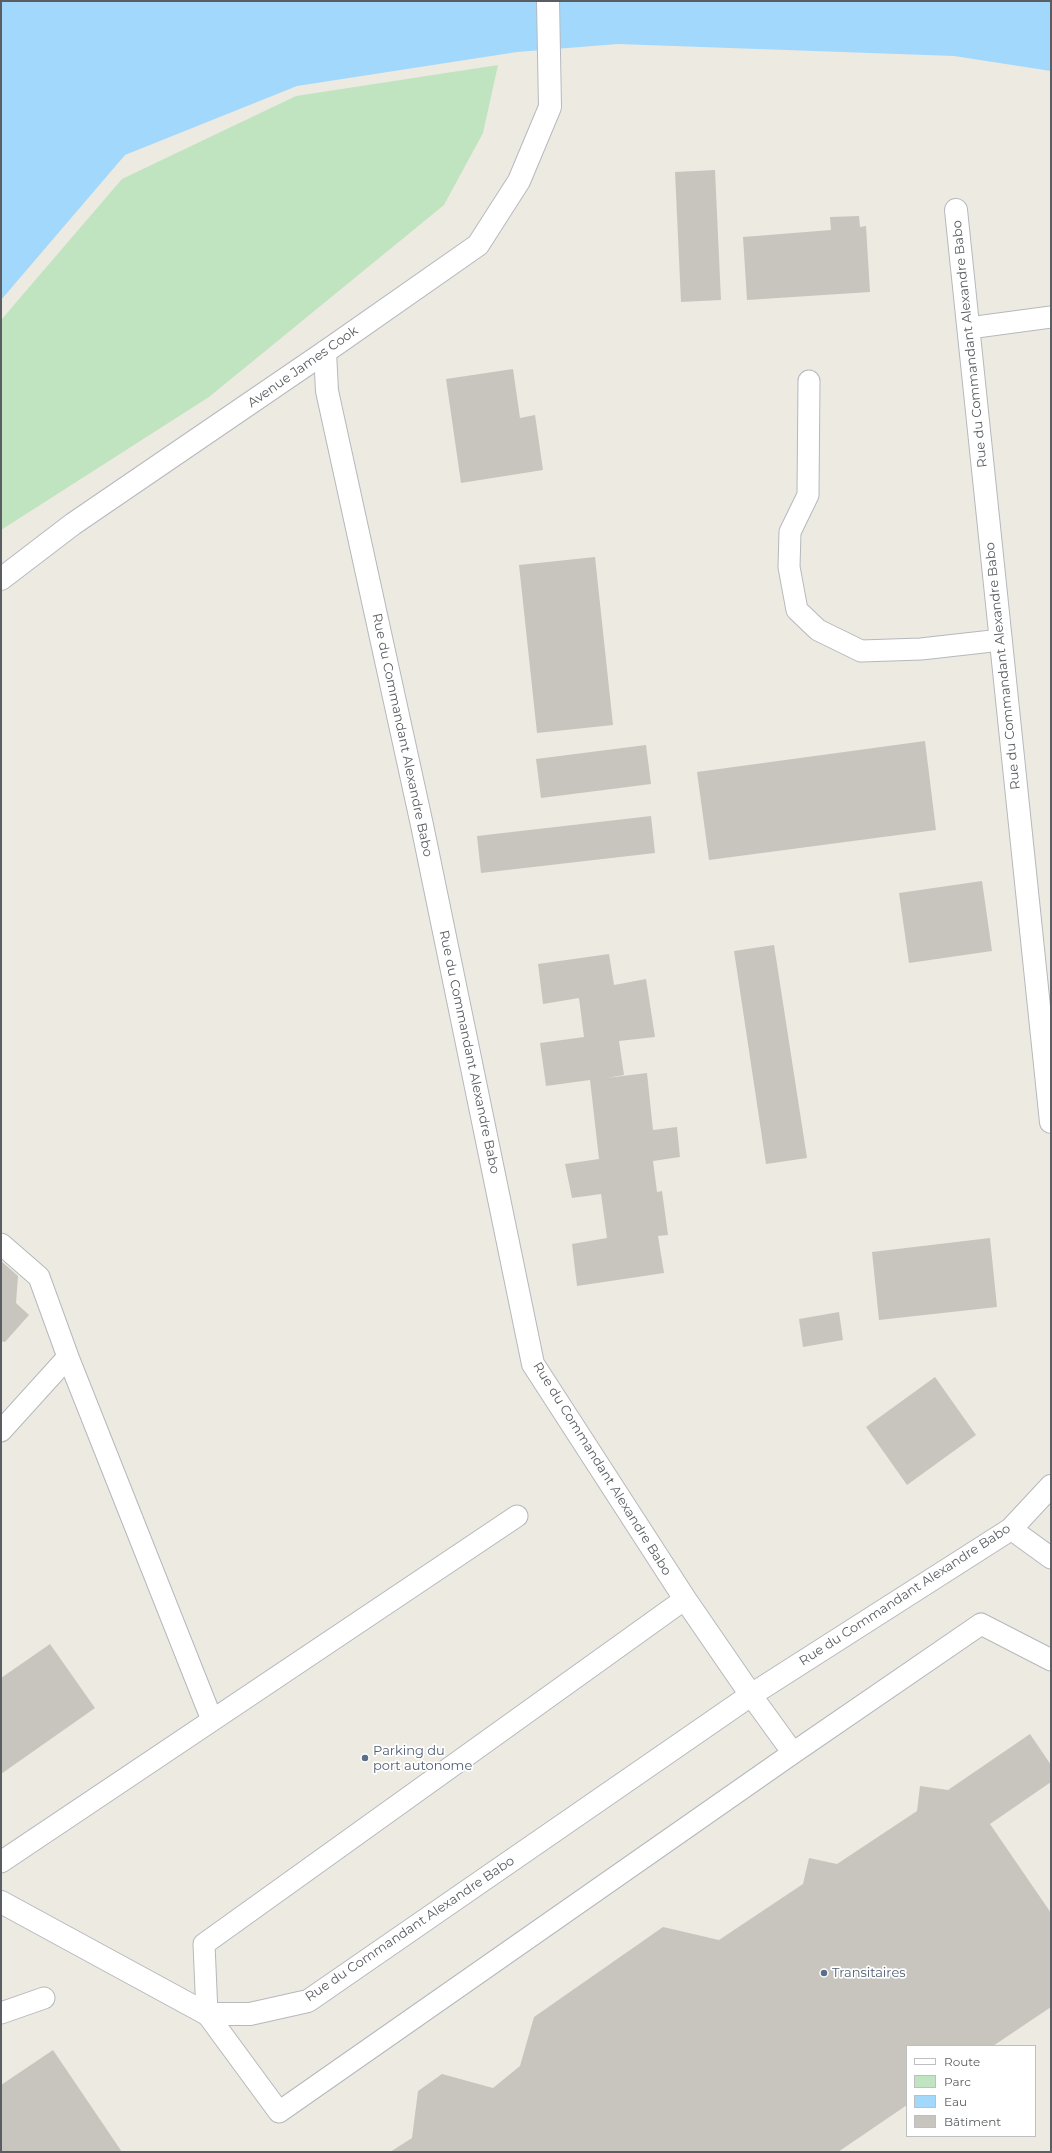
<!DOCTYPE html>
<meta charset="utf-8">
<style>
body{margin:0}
#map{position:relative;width:1052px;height:2153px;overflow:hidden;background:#edeae2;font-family:Montserrat,sans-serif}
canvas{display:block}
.frame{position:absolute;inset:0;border:2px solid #5a5e62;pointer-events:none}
.legend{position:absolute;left:906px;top:2045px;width:130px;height:92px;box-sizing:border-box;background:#fff;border:1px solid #bdbfc0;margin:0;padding:5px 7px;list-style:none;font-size:12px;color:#5a5e62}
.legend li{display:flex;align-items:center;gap:8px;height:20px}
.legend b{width:20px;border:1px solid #bdbfc0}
</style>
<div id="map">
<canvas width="1052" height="2153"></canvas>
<div class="frame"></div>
<ul class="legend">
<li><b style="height:5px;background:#fff"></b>Route</li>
<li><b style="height:11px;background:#c0e4bf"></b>Parc</li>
<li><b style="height:11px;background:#a2d8fc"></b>Eau</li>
<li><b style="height:11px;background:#c8c5bf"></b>Bâtiment</li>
</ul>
</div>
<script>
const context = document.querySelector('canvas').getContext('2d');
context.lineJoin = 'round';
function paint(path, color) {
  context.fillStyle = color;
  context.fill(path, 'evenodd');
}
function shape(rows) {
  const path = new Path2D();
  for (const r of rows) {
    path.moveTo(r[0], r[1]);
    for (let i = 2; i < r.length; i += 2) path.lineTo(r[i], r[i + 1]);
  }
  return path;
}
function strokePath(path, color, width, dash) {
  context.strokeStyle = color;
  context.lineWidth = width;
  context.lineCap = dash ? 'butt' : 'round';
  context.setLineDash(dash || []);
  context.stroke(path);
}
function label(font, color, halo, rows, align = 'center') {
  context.font = font + ' Montserrat,sans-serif';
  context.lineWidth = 3.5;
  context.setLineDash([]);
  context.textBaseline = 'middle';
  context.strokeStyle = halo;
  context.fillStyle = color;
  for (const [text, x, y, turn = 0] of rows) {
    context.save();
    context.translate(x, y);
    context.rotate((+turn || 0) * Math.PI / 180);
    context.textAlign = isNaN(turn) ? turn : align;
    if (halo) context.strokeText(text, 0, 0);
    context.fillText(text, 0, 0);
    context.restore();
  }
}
paint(shape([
 [498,65,483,133,444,205,209,397,1,530,1,320,122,179,296,96]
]), '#c0e4bf');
paint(shape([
 [1,1,1051,1,1051,71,954,56,618,44,517,52,297,86,125,155,1,300]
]), '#a2d8fc');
paint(shape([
 [715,170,721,300,681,302,675,172],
 [859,216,860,227,866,226,870,292,747,300,743,237,831,230,830,217],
 [513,369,520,418,535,415,543,470,461,483,446,379],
 [595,557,613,725,537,733,519,565],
 [925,741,936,830,709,860,697,772],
 [646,745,651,784,541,798,536,759],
 [651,816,655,853,481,873,477,836],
 [982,881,992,951,909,963,899,893],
 [774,945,807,1158,766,1164,734,951],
 [609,954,614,985,646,979,655,1037,619,1041,624,1075,606,1078,647,1073,653,1130,677,1127,680,1157,653,1161,657,1192,662,1191,668,1235,658,1236,664,1273,577,1286,572,1244,607,1238,601,1194,572,1198,565,1164,599,1159,590,1080,546,1086,540,1043,584,1037,579,998,543,1004,538,964],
 [990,1238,997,1307,879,1320,872,1252],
 [1,1261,18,1276,16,1303,29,1315,5,1342,1,1341],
 [839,1312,843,1340,803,1347,799,1319],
 [935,1377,976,1435,907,1485,866,1427],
 [50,1644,95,1708,1,1774,1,1678],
 [1030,1734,1051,1765,1051,1782,990,1824,1051,1913,1051,2007,993,2046,907,2046,907,2105,838,2152,390,2152,412,2138,418,2091,442,2074,493,2088,520,2066,534,2017,663,1927,719,1940,803,1884,809,1858,837,1864,917,1811,920,1786,948,1790],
 [53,2050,122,2152,1,2152,1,2085]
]), '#c8c5bf');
const service = shape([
 [969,328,1051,317],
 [809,381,808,495,790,532,789,567,797,610,818,630,861,651,921,649,1001,640],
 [1,1244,39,1277,68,1357],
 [1,1431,68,1357,212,1720],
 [1011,1529,1051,1558],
 [685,1599,204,1944,207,2014,279,2112,793,1753,981,1624,1051,1660],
 [751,1695,793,1753],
 [1,1862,517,1516],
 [1,2013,44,1998]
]);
const minor = shape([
 [956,210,1051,1122],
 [325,352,327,391,422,825,533,1364,685,1599,751,1695],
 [1,1902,207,2014,250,2014,308,2001,751,1695,1011,1529,1051,1486]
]);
const secondary = shape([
 [1,579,73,524,325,352,478,245,519,181,550,107,548,1]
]);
strokePath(service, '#b5b8bc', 23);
strokePath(minor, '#b5b8bc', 24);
strokePath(secondary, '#b6b9be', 24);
strokePath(service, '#fff', 21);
strokePath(minor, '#fff', 22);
strokePath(secondary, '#fff', 22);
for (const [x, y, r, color] of [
 [365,1758,4,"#5c6f8a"],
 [824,1973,4,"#5c6f8a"]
]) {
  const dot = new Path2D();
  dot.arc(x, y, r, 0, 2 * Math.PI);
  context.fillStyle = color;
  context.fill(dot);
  strokePath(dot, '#fff', 1.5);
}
label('13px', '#5a5e62', '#fff', [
 ["Rue du Commandant Alexandre Babo",970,344,-96],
 ["Avenue James Cook",303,367,-35],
 ["Rue du Commandant Alexandre Babo",1003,666,-96],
 ["Rue du Commandant Alexandre Babo",402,735,78],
 ["Rue du Commandant Alexandre Babo",469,1052,78],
 ["Rue du Commandant Alexandre Babo",602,1469,58],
 ["Rue du Commandant Alexandre Babo",905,1595,-33],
 ["Rue du Commandant Alexandre Babo",410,1929,-34]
]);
label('13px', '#4e5e75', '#fff', [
 ["Parking du",373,1751],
 ["port autonome",373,1766],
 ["Transitaires",832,1973]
], 'left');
</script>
